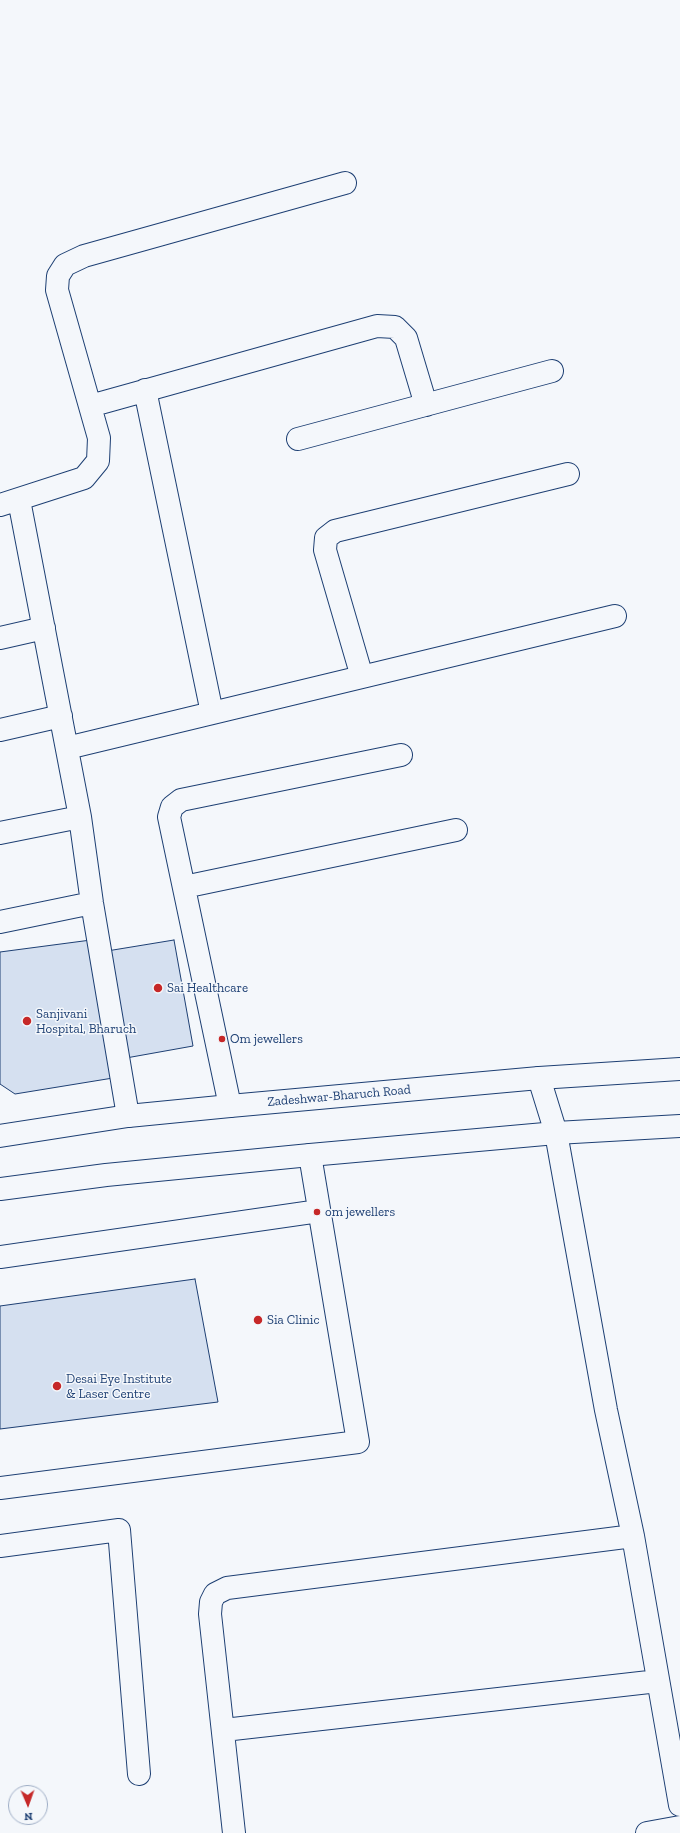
<!DOCTYPE html>
<style>
body{margin:0}
#map{position:relative;width:680px;height:1833px;overflow:hidden;background:#f4f7fb;font-family:"Zilla Slab",serif}
canvas{display:block}
.north{position:absolute;left:8px;top:1785px;width:40px;height:40px;box-sizing:border-box;background:#f4f7fb;border:1px solid #9eadc5;border-radius:50%;rotate:178deg;font-size:11px;font-weight:700;line-height:16px;text-align:center;color:#1d3f73}
.north::after{content:'';display:block;margin:auto;width:14px;height:18px;background:#c62828;clip-path:polygon(50% 0,100% 100%,50% 72%,0 100%)}
</style>
<div id="map">
<canvas width="680" height="1833"></canvas>
<div class="north">N</div>
</div>
<script>
const context = document.querySelector('canvas').getContext('2d');
context.lineJoin = 'round';
function paint(path, color) {
  context.fillStyle = color;
  context.fill(path, 'evenodd');
}
function shape(rows) {
  const path = new Path2D();
  for (const r of rows) {
    path.moveTo(r[0], r[1]);
    for (let i = 2; i < r.length; i += 2) path.lineTo(r[i], r[i + 1]);
  }
  return path;
}
function strokePath(path, color, width, dash) {
  context.strokeStyle = color;
  context.lineWidth = width;
  context.lineCap = dash ? 'butt' : 'round';
  context.setLineDash(dash || []);
  context.stroke(path);
}
function label(font, color, halo, rows, align = 'center') {
  context.font = font + ' "Zilla Slab",serif';
  context.lineWidth = 3;
  context.setLineDash([]);
  context.textBaseline = 'middle';
  context.strokeStyle = halo;
  context.fillStyle = color;
  for (const [text, x, y, turn = 0] of rows) {
    context.save();
    context.translate(x, y);
    context.rotate((+turn || 0) * Math.PI / 180);
    context.textAlign = isNaN(turn) ? turn : align;
    if (halo) context.strokeText(text, 0, 0);
    context.fillText(text, 0, 0);
    context.restore();
  }
}
const building = shape([
 [91,940,113,1078,15,1094,0,1084,0,952,91,940],
 [174,940,193,1046,126,1058,107,951,174,940],
 [195,1279,218,1402,0,1429,0,1306,195,1279]
]);
paint(building, '#d5e0f0');
strokePath(building, '#1d3f73', 1);
const minor = shape([
 [145,390,212,713],
 [90,406,377,326,395,327,406,338,426,405],
 [298,439,552,371],
 [19,500,80,817,92,903,128,1116],
 [0,505,84,478,98,461,99,438,57,290,58,276,65,265,84,256,345,183],
 [0,638,44,628],
 [362,677,325,550,326,538,335,531,568,474],
 [0,730,61,716],
 [67,748,615,616],
 [0,833,80,817],
 [184,887,456,830],
 [0,922,92,903],
 [539,1078,556,1133,606,1410,633,1536,680,1805],
 [230,1106,169,817,172,807,181,800,401,755],
 [0,1257,319,1211],
 [0,1488,358,1442,310,1155],
 [0,1546,119,1530,139,1774],
 [224,1730,658,1681],
 [234,1833,210,1614,211,1602,215,1594,227,1588,633,1536],
 [647,1833,680,1827]
]);
const major = shape([
 [0,1136,128,1116,230,1106,539,1078,680,1069],
 [0,1189,106,1175,310,1155,556,1133,680,1126]
]);
strokePath(minor, '#1d3f73', 24);
strokePath(major, '#1d3f73', 24);
strokePath(minor, '#f4f7fb', 22);
strokePath(major, '#f4f7fb', 22);
for (const [x, y, r, color] of [
 [158,988,5,"#c62828"],
 [27,1021,5,"#c62828"],
 [222,1039,4,"#c62828"],
 [317,1212,4,"#c62828"],
 [258,1320,5,"#c62828"],
 [57,1386,5,"#c62828"]
]) {
  const dot = new Path2D();
  dot.arc(x, y, r, 0, 2 * Math.PI);
  context.fillStyle = color;
  context.fill(dot);
  strokePath(dot, '#f4f7fb', 1.5);
}
label('13px', '#1d3f73', '#f4f7fb', [
 ["Sai Healthcare",167,988],
 ["Sanjivani",36,1014],
 ["Hospital, Bharuch",36,1029],
 ["Om jewellers",230,1039],
 ["om jewellers",325,1212],
 ["Sia Clinic",267,1320],
 ["Desai Eye Institute",66,1379],
 ["& Laser Centre",66,1394]
], 'left');
label('13px', '#1d3f73', '#f4f7fb', [
 ["Zadeshwar-Bharuch Road",339,1096,-5]
]);
</script>
